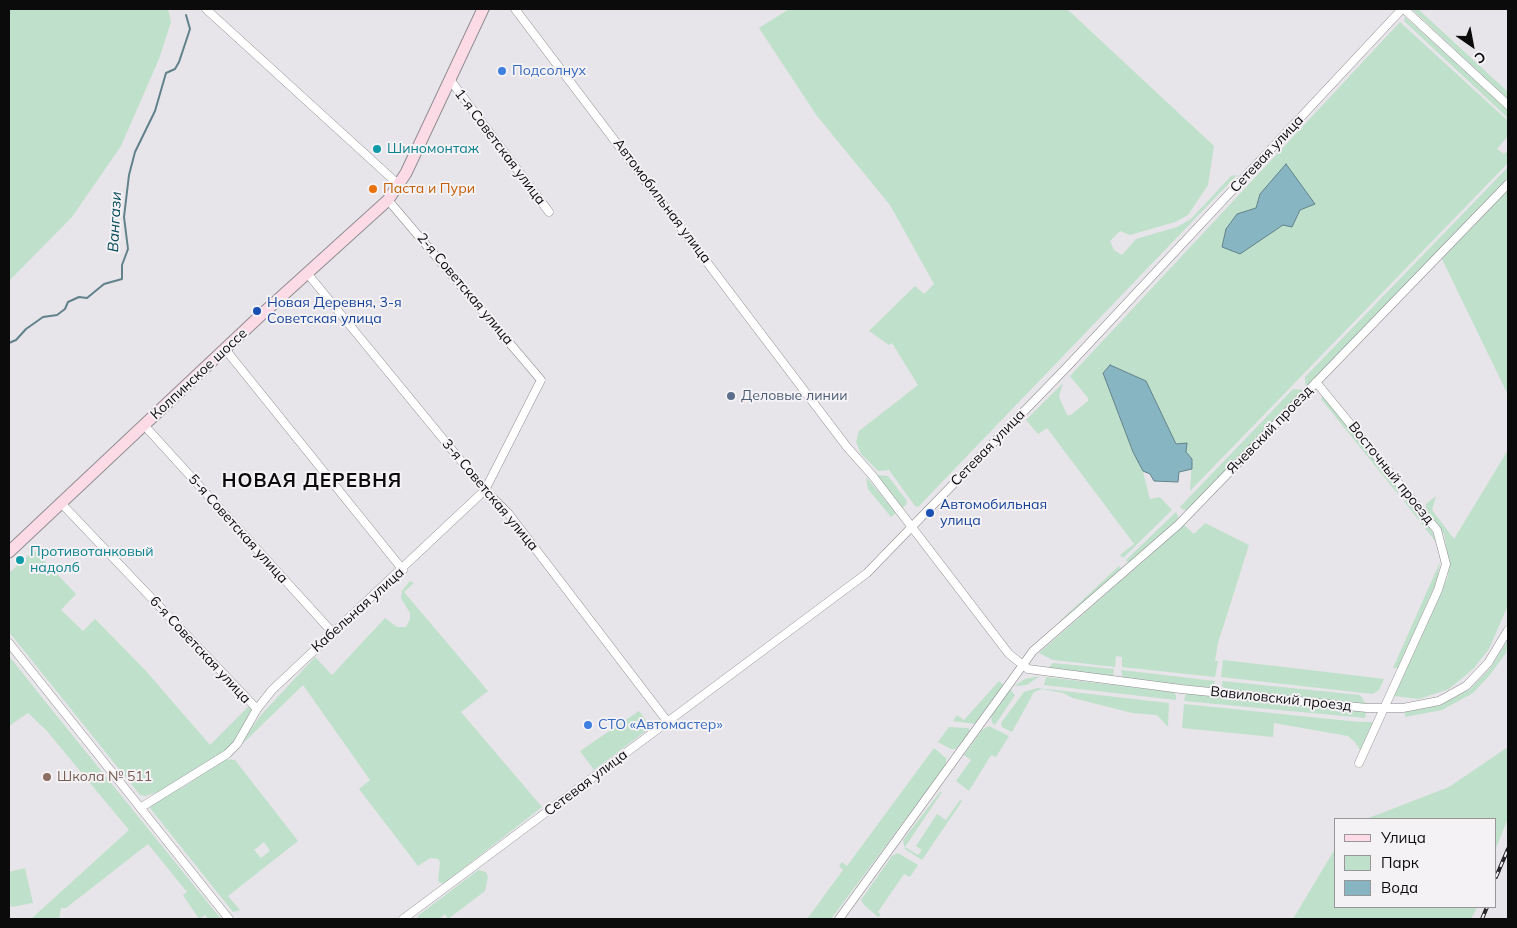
<!DOCTYPE html>
<meta charset="utf-8">
<style>
body{margin:0}
#map{position:relative;width:1517px;height:928px;overflow:hidden;background:#e7e5e9;font-family:Mulish,sans-serif}
canvas{display:block}
.frame{position:absolute;inset:0;border:10px solid #0c0b0c;pointer-events:none}
.legend{position:absolute;left:1334px;top:818px;width:162px;height:90px;box-sizing:border-box;background:#f5f2f6;border:1px solid #989698;margin:0;padding:6px 9px;list-style:none;font-size:15px;color:#0c0b0c}
.legend li{display:flex;align-items:center;gap:10px;height:25px}
.legend b{width:25px;border:1px solid #989698}
.north{position:absolute;left:1447px;top:20px;width:50px;height:50px;-webkit-text-stroke:4px #f5f2f6;paint-order:stroke;rotate:147deg;font-size:14px;font-weight:700;line-height:20px;text-align:center;color:#0c0b0c}
.north::after{content:'';display:block;margin:auto;width:18px;height:22px;background:#0c0b0c;clip-path:polygon(50% 0,100% 100%,50% 72%,0 100%)}
</style>
<div id="map">
<canvas width="1517" height="928"></canvas>
<div class="frame"></div>
<ul class="legend">
<li><b style="height:6px;background:#fcdbe6"></b>Улица</li>
<li><b style="height:14px;background:#bfe0ca"></b>Парк</li>
<li><b style="height:14px;background:#87b5c2"></b>Вода</li>
</ul>
<div class="north">С</div>
</div>
<script>
const context = document.querySelector('canvas').getContext('2d');
context.lineJoin = 'round';
function paint(path, color) {
  context.fillStyle = color;
  context.fill(path, 'evenodd');
}
function shape(rows) {
  const path = new Path2D();
  for (const r of rows) {
    path.moveTo(r[0], r[1]);
    for (let i = 2; i < r.length; i += 2) path.lineTo(r[i], r[i + 1]);
  }
  return path;
}
function strokePath(path, color, width, dash) {
  context.strokeStyle = color;
  context.lineWidth = width;
  context.lineCap = dash ? 'butt' : 'round';
  context.setLineDash(dash || []);
  context.stroke(path);
}
function label(font, color, halo, rows, align = 'center') {
  context.font = font + ' Mulish,sans-serif';
  context.lineWidth = 4;
  context.setLineDash([]);
  context.textBaseline = 'middle';
  context.strokeStyle = halo;
  context.fillStyle = color;
  for (const [text, x, y, turn = 0] of rows) {
    context.save();
    context.translate(x, y);
    context.rotate((+turn || 0) * Math.PI / 180);
    context.textAlign = isNaN(turn) ? turn : align;
    if (halo) context.strokeText(text, 0, 0);
    context.fillText(text, 0, 0);
    context.restore();
  }
}
paint(shape([
 [9,9,168,9,171,22,159,59,121,146,72,217,9,281],
 [789,9,1067,9,1214,146,1208,185,1188,215,1175,222,1130,235,1120,231,1110,241,1114,250,1122,255,1136,239,1177,227,1191,219,1231,176,1237,175,918,507,915,506,889,470,878,471,861,454,856,442,859,431,918,385,892,343,889,345,869,331,915,286,924,294,934,284,890,205,817,116,759,28],
 [1412,9,1418,9,1508,92,1508,100],
 [1405,17,1505,107,1508,111,1508,118,1404,21],
 [1400,22,1508,121,1508,136,1497,149,1504,154,1508,150,1508,163,1190,491,1192,459,1186,452,1187,444,1176,444,1146,381,1110,365,1103,372,1133,452,1141,464,1150,499,1160,497,1172,510,1123,558,1120,555,1134,544,1047,428,1038,434,1026,420,1063,383,1059,397,1067,415,1071,415,1088,401,1088,398,1070,376],
 [1260,194,1314,203,1300,210,1283,225,1262,238,1246,213,1256,208],
 [1508,167,1508,178,1306,388,1305,377],
 [1508,190,1508,395,1442,259],
 [1293,389,1304,390,1190,507,1187,510,1182,509,1180,507],
 [1323,396,1399,488,1398,494,1321,399],
 [1508,450,1508,605,1489,649,1473,669,1449,689,1419,699,1394,696,1448,576,1449,560,1444,534,1426,509,1426,504,1436,496,1432,510,1454,539],
 [877,475,888,476,907,501,906,505,902,508],
 [866,477,896,513,891,517,868,489],
 [1409,500,1429,525,1439,546,1404,501],
 [1176,512,1179,519,1129,564,1126,560],
 [1205,523,1249,545,1218,643,1215,661,1218,661,1215,677,1122,667,1122,657,1116,656,1115,667,1053,660,1039,653,1184,525,1194,534],
 [34,550,76,594,61,610,83,631,95,619,146,671,210,745,249,706,254,710,235,741,215,760,161,791,146,796,140,795,9,632,9,573],
 [1440,562,1437,581,1398,668,1393,668],
 [1119,566,1122,569,1060,623,1060,621],
 [410,581,414,583,404,592,488,691,461,712,542,807,443,884,438,881,440,862,438,859,430,858,418,866,359,789,370,780,303,685,235,751,261,715,315,657,332,675,385,618,397,627,406,627,410,619,410,613,401,598,402,591],
 [1508,639,1506,653,1489,676,1473,693,1442,710,1405,717,1405,712,1440,705,1469,690,1492,666],
 [9,656,44,700,221,919,208,919,205,915,199,919,183,895,187,892,148,844,66,908,61,908,59,919,31,919,129,830,46,730,28,713,9,726],
 [1223,660,1318,671,1384,679,1379,690,1373,694,1221,677],
 [1053,663,1114,669,1113,675,1110,677,1047,669],
 [1121,670,1215,681,1213,688,1123,678],
 [1040,676,1027,685,1014,686,1025,679],
 [1046,677,1173,692,1176,695,1176,700,1044,685],
 [999,681,1004,685,975,724,953,721,957,715,964,720],
 [1222,681,1360,695,1366,704,1226,690,1222,686],
 [1037,688,1169,703,1168,727,1157,715,1132,713,1073,698,1063,693,1042,689,1034,692,1012,732,1002,727,1001,723,1024,692],
 [1010,689,1015,695,995,725,992,723,991,716],
 [1186,693,1366,712,1365,718,1184,701],
 [1184,704,1359,722,1373,722,1360,750,1355,742,1348,736,1274,723,1273,737,1182,728],
 [639,711,651,727,594,770,580,751],
 [989,726,1009,736,996,757,991,755,969,791,956,781,971,760,964,755,982,730],
 [949,727,968,728,971,732,956,749,951,749,938,742],
 [1508,747,1508,818,1496,848,1496,819,1366,819,1449,787],
 [934,748,946,758,946,765,831,919,807,919,843,870,839,866,842,862,847,866],
 [224,759,235,760,298,841,228,896,240,910,233,912,150,808,154,802,185,786],
 [264,842,270,851,261,858,254,850],
 [940,792,942,792,905,847,918,855,922,850,916,846,937,814,946,820,960,800,962,801,922,860,905,849,903,840],
 [1336,847,1336,907,1477,907,1471,919,1293,919],
 [898,853,918,865,910,877,904,874,878,912,881,915,878,917,864,905,861,900,892,856],
 [25,868,33,903,11,907,9,896,9,872],
 [478,870,486,872,488,877,485,891,448,919,445,914,439,919,417,919,419,915]
]), '#bfe0ca');
const water = shape([
 [1286,164,1315,204,1300,210,1292,227,1283,225,1240,254,1222,247,1226,229,1237,214,1256,208,1260,194,1286,164],
 [1110,365,1146,381,1176,444,1187,443,1186,452,1192,459,1192,469,1179,472,1178,482,1154,481,1150,474,1143,471,1133,452,1103,373,1110,365]
]);
paint(water, '#87b5c2');
strokePath(water, '#62828b', 1);
strokePath(shape([
 [9,343,16,340,26,329,43,317,57,315,65,309,68,302,79,297,87,298,104,284,122,279,122,265,128,249,124,217,129,175,135,152,155,111,166,73,175,69,179,62,190,29,186,15]
]), '#62828b', 2);
const street = shape([
 [206,9,399,185],
 [515,9,847,447,872,475,1009,654,1028,669,1181,689,1367,708,1403,708,1439,701,1466,686,1488,663,1508,630],
 [1404,9,1508,105],
 [451,81,549,212],
 [307,273,485,490,508,513,667,721],
 [225,349,403,570],
 [1316,382,1437,530,1446,564,1438,590,1359,763],
 [144,425,333,633],
 [61,503,257,709],
 [9,643,229,919],
 [140,808,227,754,237,744,257,709,272,690,485,490,541,380,388,200],
 [403,919,867,573,1067,367,1402,9],
 [839,919,1033,651,1178,525,1508,184]
]);
const secondary = shape([
 [9,552,261,315,388,200,406,173,483,9]
]);
strokePath(street, '#908e92', 9);
strokePath(secondary, '#908e92', 13);
strokePath(street, '#fff', 8);
strokePath(secondary, '#fcdbe6', 11);
const rail = shape([
 [1496,877,1508,849],
 [1482,919,1487,907]
]);
strokePath(rail, '#262527', 4);
strokePath(rail, '#f5f2f6', 2, [5.5]);
for (const [x, y, r, color] of [
 [502,71,5,"#3f7fe0"],
 [377,149,5,"#0f9aa8"],
 [373,189,5,"#e8710a"],
 [257,311,5,"#1a4fb4"],
 [731,396,5,"#5c6f8a"],
 [930,513,5,"#1a4fb4"],
 [20,560,5,"#0f9aa8"],
 [588,725,5,"#3f7fe0"],
 [47,777,5,"#8d6e63"]
]) {
  const dot = new Path2D();
  dot.arc(x, y, r, 0, 2 * Math.PI);
  context.fillStyle = color;
  context.fill(dot);
  strokePath(dot, '#f5f2f6', 2);
}
label('14px', '#366cbe', '#f5f2f6', [
 ["Подсолнух",512,71],
 ["СТО «Автомастер»",598,725]
], 'left');
label('14px', '#0c0b0c', '#f5f2f6', [
 ["1-я Советская улица",500,147,53],
 ["Сетевая улица",1267,154,-47],
 ["Автомобильная улица",662,201,53],
 ["2-я Советская улица",465,289,50],
 ["Колпинское шоссе",199,374,-43],
 ["Ячевский проезд",1270,430,-46],
 ["Сетевая улица",988,448,-46],
 ["Восточный проезд",1391,473,51],
 ["3-я Советская улица",490,495,50],
 ["5-я Советская улица",238,529,48],
 ["Кабельная улица",358,610,-42],
 ["6-я Советская улица",200,650,47],
 ["Вавиловский проезд",1281,699,6],
 ["Сетевая улица",586,783,-37]
]);
label('14px', '#0d838f', '#f5f2f6', [
 ["Шиномонтаж",387,149],
 ["Противотанковый",30,552],
 ["надолб",30,568]
], 'left');
label('14px', '#c56008', '#f5f2f6', [
 ["Паста и Пури",383,189]
], 'left');
label('14px', '#164399', '#f5f2f6', [
 ["Новая Деревня, 3-я",267,303],
 ["Советская улица",267,319],
 ["Автомобильная",940,505],
 ["улица",940,521]
], 'left');
label('14px', '#4e5e75', '#f5f2f6', [
 ["Деловые линии",741,396]
], 'left');
label('14px', '#785e54', '#f5f2f6', [
 ["Школа № 511",57,777]
], 'left');
label('italic 15px', '#044a58', '#f5f2f6', [
 ["Вангази",115,222,-87]
]);
context.letterSpacing = '1px';
label('bold 19px', '#0c0b0c', '#f5f2f6', [
 ["НОВАЯ ДЕРЕВНЯ",312,481]
]);
context.letterSpacing = '0px';
</script>
